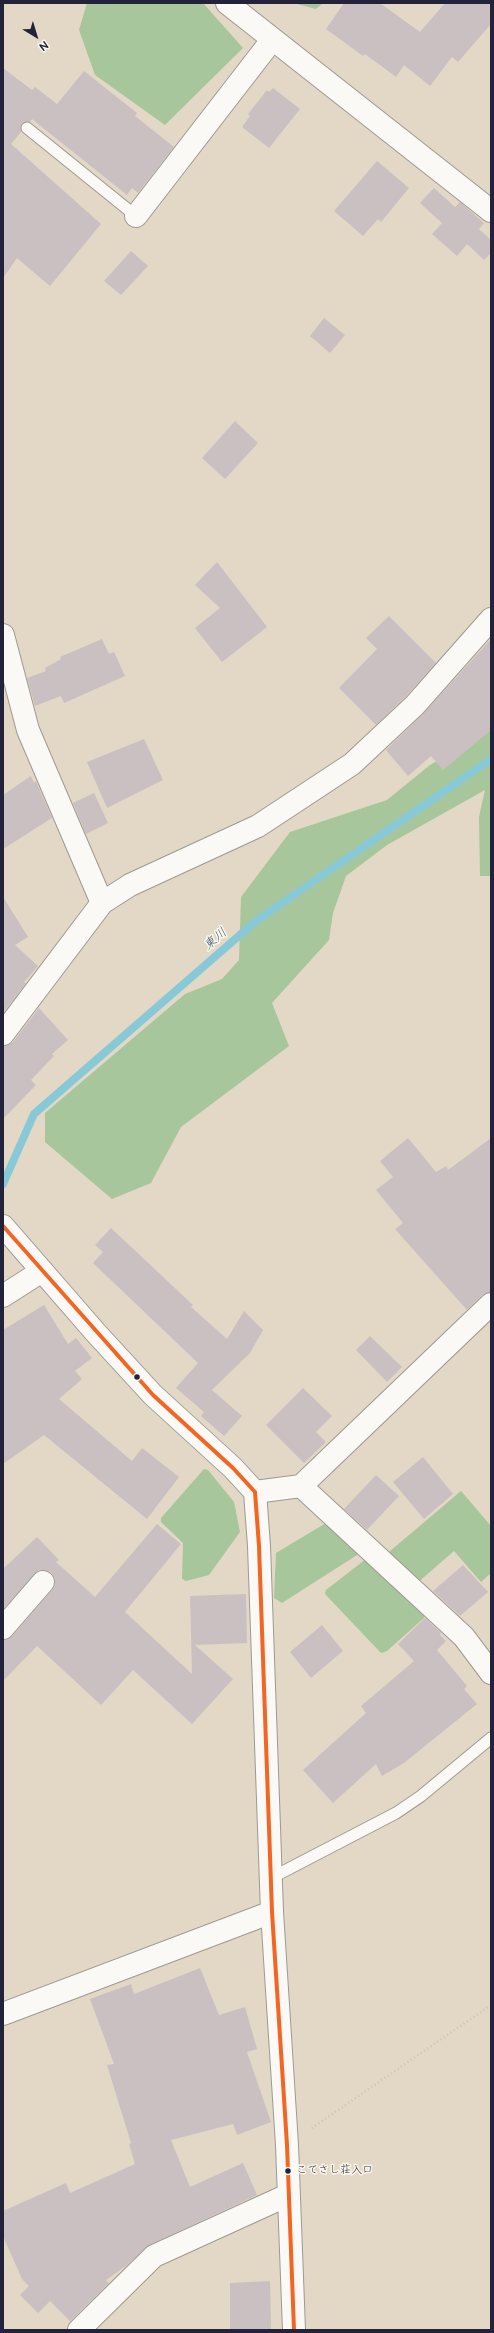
<!DOCTYPE html>
<meta charset="utf-8">
<style>
body{margin:0}
#map{position:relative;width:494px;height:2333px;overflow:hidden;background:#e2d8c5;font-family:"Architects Daughter",sans-serif}
canvas{display:block}
.frame{position:absolute;inset:0;border:4px solid #22223b;pointer-events:none}
.north{position:absolute;left:16px;top:16px;width:40px;height:40px;-webkit-text-stroke:3px #fbf7ec;paint-order:stroke;rotate:142deg;font-size:11px;font-weight:700;line-height:16px;text-align:center;color:#22223b}
.north::after{content:'';display:block;margin:auto;width:14px;height:18px;background:#22223b;clip-path:polygon(50% 0,100% 100%,50% 72%,0 100%)}
</style>
<div id="map">
<canvas width="494" height="2333"></canvas>
<div class="frame"></div>
<div class="north">N</div>
</div>
<script>
const context = document.querySelector('canvas').getContext('2d');
context.lineJoin = 'round';
function paint(path, color) {
  context.fillStyle = color;
  context.fill(path, 'evenodd');
}
function shape(rows) {
  const path = new Path2D();
  for (const r of rows) {
    path.moveTo(r[0], r[1]);
    for (let i = 2; i < r.length; i += 2) path.lineTo(r[i], r[i + 1]);
  }
  return path;
}
function strokePath(path, color, width, dash) {
  context.strokeStyle = color;
  context.lineWidth = width;
  context.lineCap = dash ? 'butt' : 'round';
  context.setLineDash(dash || []);
  context.stroke(path);
}
function label(font, color, halo, rows, align = 'center') {
  context.font = font + ' "Architects Daughter","Klee One",sans-serif';
  context.lineWidth = 3;
  context.setLineDash([]);
  context.textBaseline = 'middle';
  context.strokeStyle = halo;
  context.fillStyle = color;
  for (const [text, x, y, turn = 0] of rows) {
    context.save();
    context.translate(x, y);
    context.rotate((+turn || 0) * Math.PI / 180);
    context.textAlign = isNaN(turn) ? turn : align;
    if (halo) context.strokeText(text, 0, 0);
    context.fillText(text, 0, 0);
    context.restore();
  }
}
paint(shape([
 [87,3,203,3,243,48,165,125,95,75,79,30],
 [293,3,323,3,316,9],
 [491,722,491,876,480,876,479,817,485,790,387,845,346,876,333,913,329,940,272,1003,289,1046,181,1127,151,1183,112,1199,45,1142,45,1113,185,994,222,979,239,960,241,897,290,832,387,800,430,765,460,748],
 [204,1469,208,1470,234,1502,240,1532,209,1575,186,1581,182,1579,183,1543,161,1522,161,1518],
 [461,1491,491,1526,491,1573,481,1582,454,1551,416,1584,389,1552],
 [326,1523,358,1549,357,1555,282,1603,274,1598,276,1553],
 [366,1559,424,1615,424,1618,387,1651,381,1653,325,1594,326,1590]
]), '#a7c69c');
strokePath(shape([
 [3,1184,34,1114,256,921,491,759]
]), '#88c9d8', 8);
paint(shape([
 [344,3,380,3,420,32,445,3,491,3,491,24,458,62,452,57,430,86,404,65,396,77,365,54,363,56,326,29],
 [3,68,32,90,35,87,57,104,84,71,137,113,135,116,174,147,138,193,132,188,127,195,32,119,30,122,22,123,21,132,11,144,101,224,50,286,17,258,3,278],
 [273,88,300,109,269,148,242,127,250,116,248,114,267,90,269,92],
 [377,161,409,188,381,222,378,219,363,236,334,211],
 [434,188,455,207,460,202,484,223,479,229,491,240,491,253,484,260,467,244,457,256,432,234,442,223,420,203],
 [131,251,148,266,121,295,104,281],
 [324,318,345,335,330,353,310,336],
 [235,421,258,443,225,479,202,458],
 [217,562,267,627,222,662,195,628,220,608,195,585],
 [389,616,436,663,406,696,376,725,339,688,377,649,366,638],
 [102,639,109,654,114,652,125,676,64,703,61,696,35,706,27,678,46,671,45,668,61,659,60,657],
 [491,639,491,730,443,770,431,756,408,776,386,750,424,713],
 [144,739,163,780,107,808,87,762],
 [31,776,34,783,36,781,52,818,3,849,3,795],
 [94,793,108,823,86,834,73,803],
 [3,897,28,937,15,945,38,966,24,982,26,983,3,1013],
 [39,1008,68,1040,52,1054,54,1056,31,1080,36,1085,3,1119,3,1046,13,1042],
 [408,1138,436,1172,446,1166,448,1170,491,1138,491,1292,482,1295,467,1310,395,1229,403,1223,376,1190,393,1177,380,1161],
 [111,1228,193,1305,191,1307,227,1339,244,1311,263,1330,250,1353,212,1390,242,1416,224,1436,201,1416,204,1412,176,1388,198,1363,93,1263,103,1252,95,1245],
 [44,1305,68,1344,76,1338,92,1358,75,1371,82,1379,59,1399,132,1461,142,1448,179,1477,147,1519,44,1435,3,1464,3,1330],
 [370,1336,402,1367,387,1382,356,1350],
 [303,1388,332,1416,316,1432,326,1442,304,1463,266,1425],
 [423,1457,453,1494,424,1519,393,1482],
 [376,1475,399,1496,367,1530,344,1509],
 [157,1524,181,1544,125,1612,192,1674,190,1596,246,1594,247,1643,195,1645,233,1679,192,1724,133,1670,101,1705,37,1646,3,1681,3,1640,12,1636,52,1590,55,1584,55,1578,51,1572,45,1570,39,1570,3,1609,3,1569,37,1537,59,1560,56,1562,95,1597],
 [463,1565,488,1592,460,1616,433,1591],
 [425,1618,441,1633,440,1635,446,1641,437,1650,467,1686,464,1689,477,1704,404,1763,382,1776,376,1764,333,1803,303,1770,366,1713,361,1706,414,1661,398,1644],
 [322,1625,343,1651,311,1678,290,1652],
 [200,1968,219,2015,245,2007,257,2049,247,2052,271,2122,237,2135,233,2124,171,2140,190,2187,243,2163,257,2195,149,2245,127,2265,106,2280,109,2283,70,2321,50,2301,38,2313,20,2295,29,2286,22,2279,3,2236,3,2211,66,2183,70,2193,135,2164,129,2144,131,2143,107,2065,114,2064,90,1999,131,1984,134,1994],
 [270,2281,271,2330,230,2330,230,2283]
]), '#cac0c1');
const lane = shape([
 [27,128,136,216],
 [271,1878,396,1813,421,1796,491,1738]
]);
const street = shape([
 [227,3,491,211],
 [136,216,272,40],
 [3,635,28,730,102,903],
 [3,1034,102,903,130,885,258,826,352,764,415,705,491,619],
 [3,1296,42,1271],
 [301,1486,464,1637,491,1673],
 [255,1492,301,1486,491,1304],
 [3,1628,43,1582],
 [3,2014,272,1912],
 [79,2330,154,2256,288,2195]
]);
const secondary = shape([
 [3,1226,96,1333,153,1395,233,1468,255,1492,259,1546,272,1912,287,2145,294,2330]
]);
strokePath(lane, '#9e9991', 13);
strokePath(street, '#9e9991', 24);
strokePath(secondary, '#9e9991', 24);
strokePath(shape([
 [312,2128,491,2005]
]), '#c7c5c2', 2.5, [1, 3]);
strokePath(lane, '#fbf9f6', 11);
strokePath(street, '#fbf9f6', 22);
strokePath(secondary, '#fbf9f6', 22);
strokePath(shape([
 [3,1226,153,1395,233,1468,255,1492,259,1546,272,1912,287,2145,294,2330]
]), '#f26522', 4);
for (const [x, y, r, color] of [
 [137,1377,3.5,"#22223b"],
 [288,2171,3.5,"#22223b"]
]) {
  const dot = new Path2D();
  dot.arc(x, y, r, 0, 2 * Math.PI);
  context.fillStyle = color;
  context.fill(dot);
  strokePath(dot, '#fbf7ec', 1.5);
}
label('11px', '#22223b', '#fbf7ec', [
 ["こてさし荘入口",296,2171]
], 'left');
label('italic 13px', '#385a75', '#fbf7ec', [
 ["東川",216,940,-41]
]);
</script>
